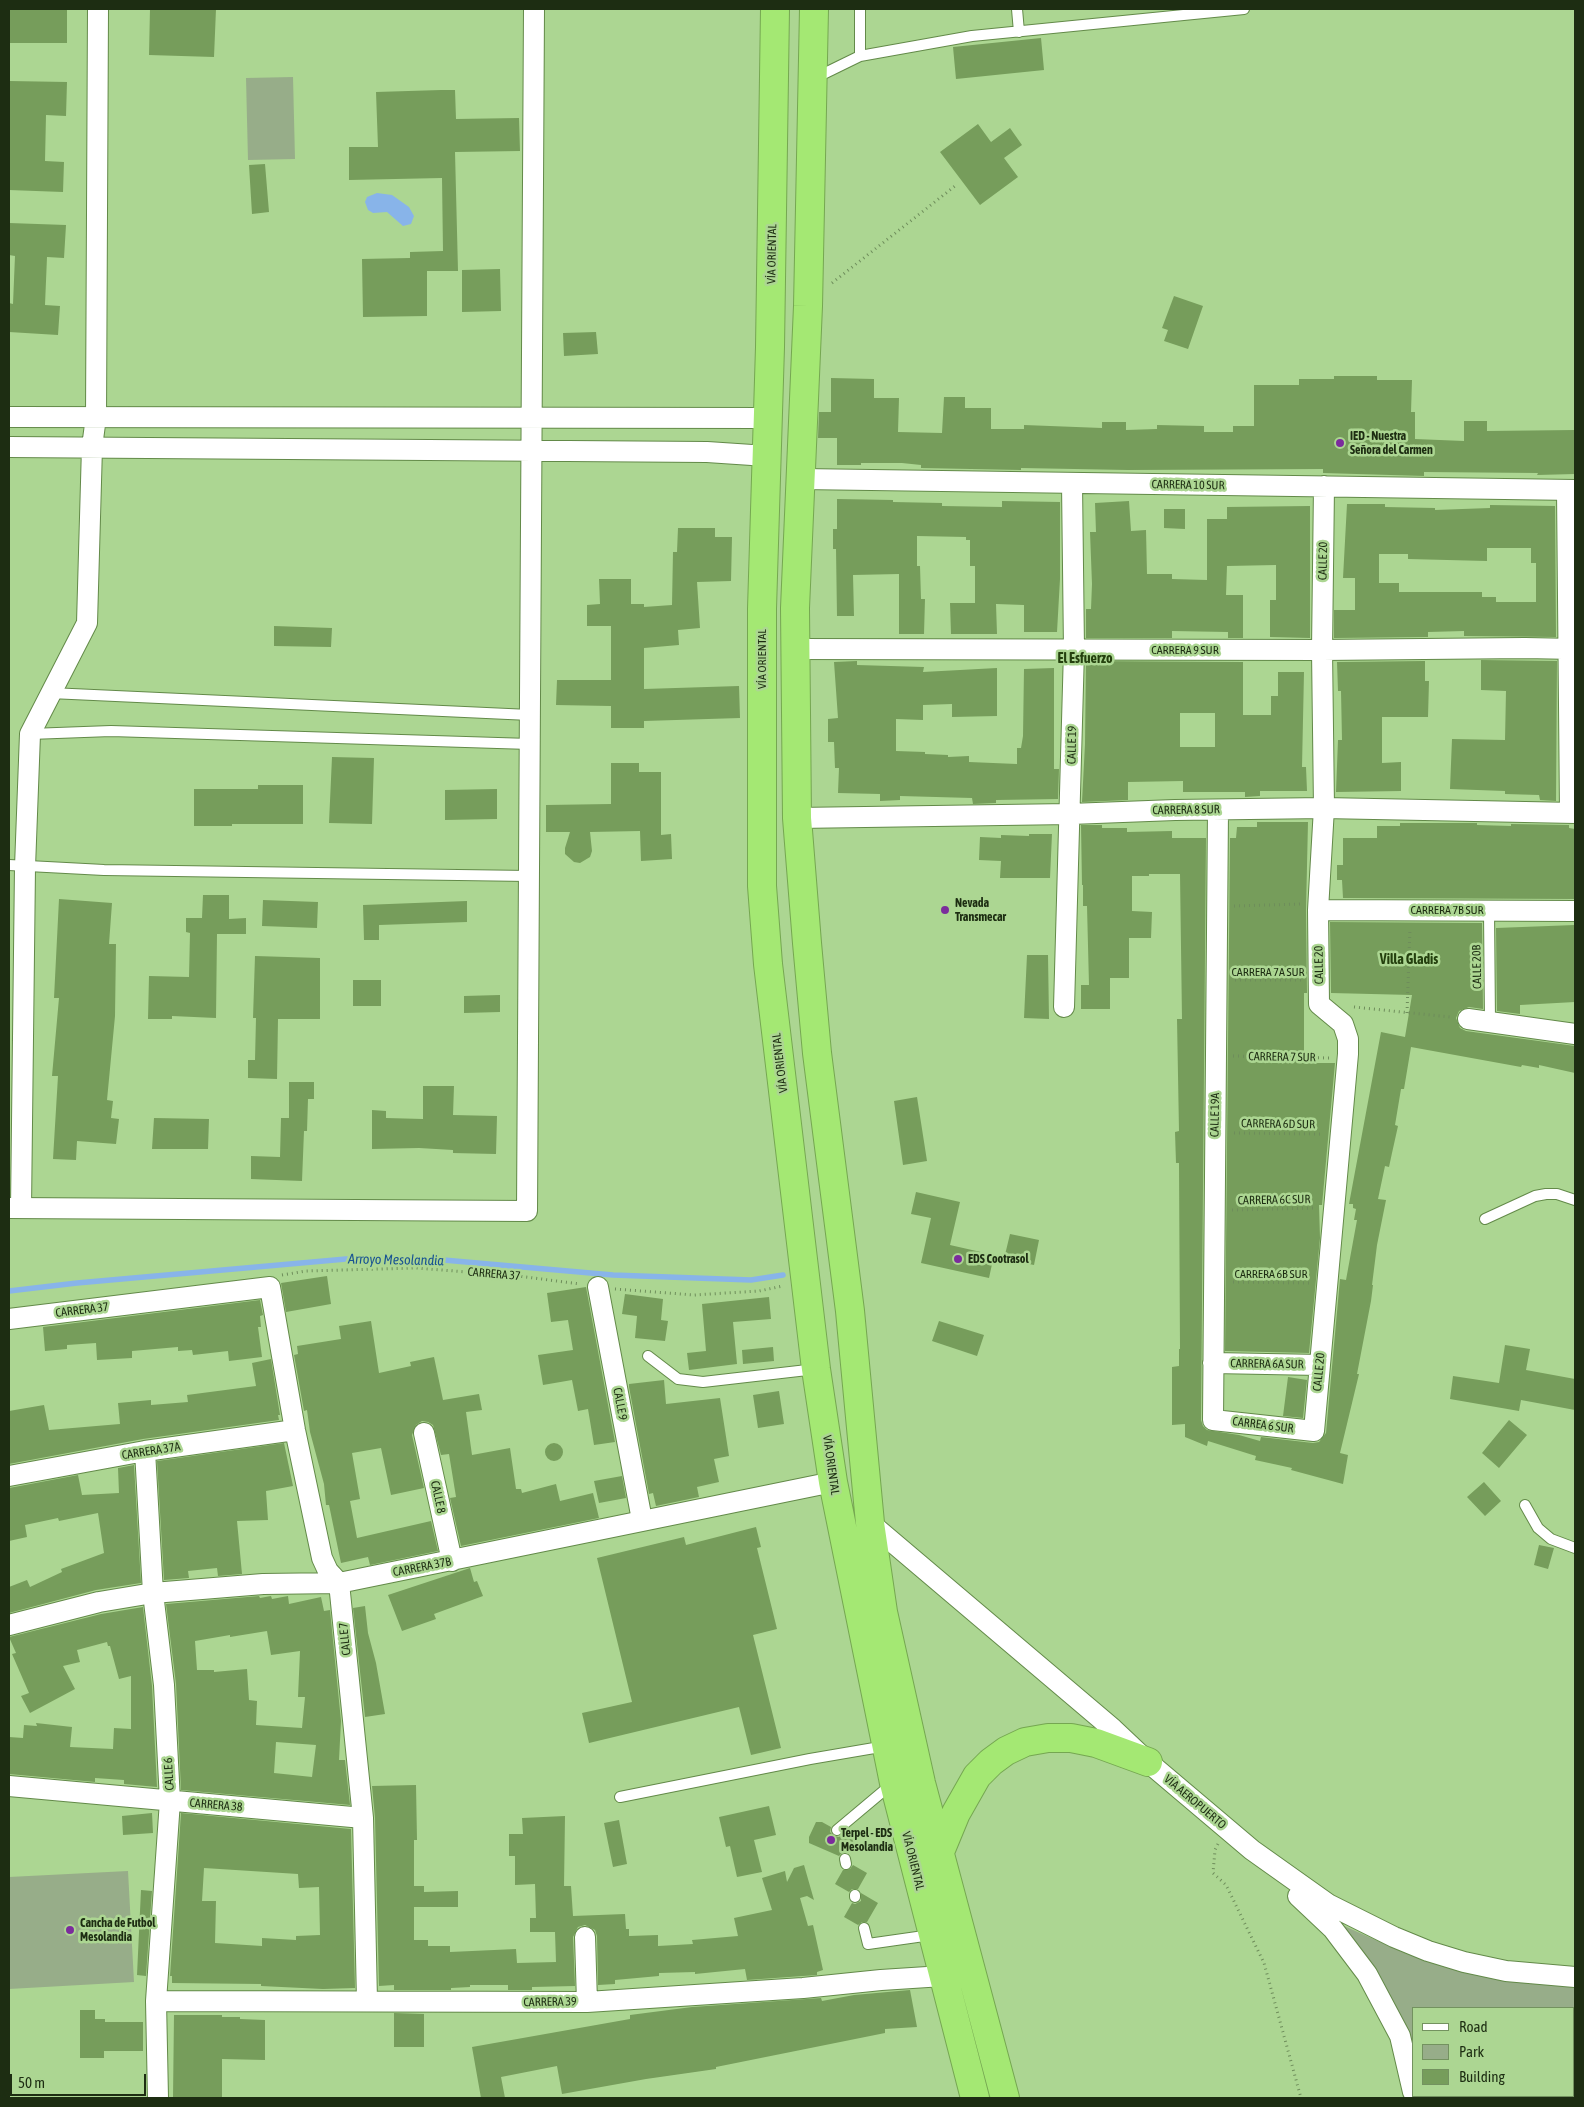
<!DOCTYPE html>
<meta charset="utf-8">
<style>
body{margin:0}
#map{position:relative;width:1584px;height:2107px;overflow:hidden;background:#acd692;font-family:"Asap Condensed",sans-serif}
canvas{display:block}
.frame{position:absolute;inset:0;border:10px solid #1d2d12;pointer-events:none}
.legend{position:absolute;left:1412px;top:2007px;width:162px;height:90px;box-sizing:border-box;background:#acd692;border:1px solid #73925f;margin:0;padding:6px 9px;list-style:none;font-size:15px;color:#1d2d12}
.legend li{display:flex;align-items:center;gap:10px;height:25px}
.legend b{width:25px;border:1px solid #73925f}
.scale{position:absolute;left:10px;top:2074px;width:136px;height:22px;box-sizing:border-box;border:2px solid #1d2d12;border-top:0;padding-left:6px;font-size:15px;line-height:18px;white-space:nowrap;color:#1d2d12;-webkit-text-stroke:4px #acd692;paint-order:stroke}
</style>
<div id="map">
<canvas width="1584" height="2107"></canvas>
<div class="frame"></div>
<ul class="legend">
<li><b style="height:6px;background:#fff"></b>Road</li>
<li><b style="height:14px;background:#97ad89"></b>Park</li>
<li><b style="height:14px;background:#769d5b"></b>Building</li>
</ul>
<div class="scale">50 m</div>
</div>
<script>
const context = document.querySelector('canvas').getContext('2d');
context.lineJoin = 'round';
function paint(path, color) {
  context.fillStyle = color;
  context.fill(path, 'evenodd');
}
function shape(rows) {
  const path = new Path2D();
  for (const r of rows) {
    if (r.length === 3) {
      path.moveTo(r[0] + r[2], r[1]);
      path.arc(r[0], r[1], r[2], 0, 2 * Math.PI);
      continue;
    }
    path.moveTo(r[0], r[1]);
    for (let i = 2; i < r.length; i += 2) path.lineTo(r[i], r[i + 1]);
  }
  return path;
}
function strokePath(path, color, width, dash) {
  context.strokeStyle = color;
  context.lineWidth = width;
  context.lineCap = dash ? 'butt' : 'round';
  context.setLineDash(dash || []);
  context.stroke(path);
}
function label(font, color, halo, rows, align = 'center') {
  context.font = font + ' "Asap Condensed",sans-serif';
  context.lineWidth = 5;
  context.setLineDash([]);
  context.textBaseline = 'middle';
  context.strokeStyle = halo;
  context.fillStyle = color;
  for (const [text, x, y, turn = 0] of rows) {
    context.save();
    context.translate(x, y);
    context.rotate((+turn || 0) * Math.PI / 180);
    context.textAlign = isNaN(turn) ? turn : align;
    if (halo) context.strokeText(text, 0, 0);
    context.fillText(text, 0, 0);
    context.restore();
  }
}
paint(shape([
 [293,77,295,159,248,160,246,78],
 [128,1871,134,1982,9,1989,9,1877],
 [1342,1925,1407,1954,1464,1972,1536,1983,1575,1984,1575,2098,1421,2098,1420,2096,1573,2096,1573,2008,1413,2008,1413,2066]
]), '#97ad89');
paint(shape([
 [377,193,392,195,409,207,414,216,411,224,403,226,387,212,373,213,368,210,365,202,367,197]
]), '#88b4e9');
strokePath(shape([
 [9,1291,77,1283,346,1259,421,1258,613,1275,751,1280,783,1275]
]), '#88b4e9', 5.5);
paint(shape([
 [9,9,67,9,67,43,9,43],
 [150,9,216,9,214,57,149,55],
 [1041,38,1044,70,956,79,953,47],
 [9,81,67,82,66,116,46,115,45,161,64,162,63,192,9,190],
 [441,90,455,90,456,119,519,118,520,151,455,152,458,271,427,271,427,316,363,317,362,259,410,258,410,252,443,251,442,178,349,180,349,147,378,147,376,92],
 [978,124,991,142,1010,128,1022,145,1004,158,1018,177,980,205,940,152],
 [265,164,269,212,252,214,249,165],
 [9,223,66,225,64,258,47,257,45,305,60,306,58,335,9,332,9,303,13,304,15,256,9,255],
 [500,269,501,311,462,312,462,270],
 [1174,296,1203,306,1188,349,1164,341,1168,330,1162,328],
 [596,332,598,354,564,356,563,333],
 [1334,376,1377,376,1377,380,1412,380,1411,412,1415,412,1415,439,1464,441,1464,421,1487,421,1487,431,1575,430,1575,474,1537,475,1538,473,1424,472,1424,476,1323,473,1323,469,1128,470,1021,468,1021,470,921,468,921,465,902,463,861,463,861,465,837,465,837,438,818,438,819,412,831,412,831,378,874,379,874,398,899,398,898,432,942,433,944,397,965,397,965,408,991,408,991,429,1024,429,1024,425,1102,428,1102,422,1126,422,1126,430,1157,429,1157,425,1204,426,1204,432,1233,432,1233,426,1254,426,1254,385,1299,385,1299,379,1334,379],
 [837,499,893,500,893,502,942,503,942,506,1002,507,1002,501,1060,502,1060,579,1057,632,1024,632,1024,605,996,604,997,634,951,634,950,603,975,603,975,566,970,566,970,540,966,540,966,537,917,536,917,566,920,566,921,599,925,599,924,634,899,634,899,574,853,575,854,616,837,616,836,549,833,549,833,529,837,529],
 [1129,501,1131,531,1146,530,1147,574,1172,574,1172,579,1207,580,1207,519,1227,519,1227,507,1310,506,1310,638,1270,637,1270,600,1276,600,1276,565,1227,566,1226,595,1243,595,1243,638,1228,638,1228,632,1172,631,1172,638,1086,638,1086,609,1091,609,1092,584,1090,532,1096,532,1095,503],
 [1347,504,1385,504,1385,507,1435,508,1435,510,1490,508,1490,505,1555,506,1556,637,1464,636,1464,631,1428,632,1428,637,1334,638,1334,610,1355,610,1355,578,1343,578],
 [1487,548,1531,548,1531,563,1536,563,1536,602,1496,602,1496,597,1482,597,1482,592,1399,592,1399,583,1379,583,1379,554,1408,554,1408,559,1487,561],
 [1164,509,1185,509,1185,529,1164,528],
 [678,528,715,528,715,537,732,537,731,581,697,582,700,628,678,630,679,645,644,648,644,689,739,686,740,718,644,721,644,728,611,728,611,706,556,705,557,680,611,680,611,626,587,626,587,605,600,604,599,579,631,579,631,604,644,604,644,607,672,605,673,552,677,552],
 [274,626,332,628,331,647,274,646],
 [1481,660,1557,661,1556,801,1540,800,1539,795,1505,794,1505,791,1450,789,1452,739,1505,740,1506,691,1481,690],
 [857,661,857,665,924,667,923,672,997,668,997,716,952,717,952,704,923,705,923,720,896,719,896,751,925,752,925,754,948,755,948,757,969,756,969,762,1017,764,1017,748,1021,748,1023,736,1024,669,1054,668,1054,769,1059,769,1058,799,996,800,996,803,973,804,972,798,900,796,900,800,880,801,880,794,838,793,839,768,835,768,834,742,828,742,828,719,838,718,834,662],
 [1086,661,1243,662,1243,715,1271,715,1271,696,1278,696,1278,672,1304,672,1302,767,1306,767,1307,791,1260,791,1260,796,1245,797,1245,792,1183,792,1183,781,1128,782,1128,800,1082,802,1085,744],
 [1180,713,1215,713,1215,747,1180,747],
 [1425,661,1425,681,1429,681,1428,717,1382,717,1382,763,1401,762,1401,791,1336,792,1338,740,1342,740,1341,691,1338,691,1337,662],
 [332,757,374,758,372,824,329,823],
 [611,763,639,763,639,772,661,772,661,835,671,834,672,859,641,861,640,831,590,832,592,851,590,857,580,863,574,862,565,854,565,848,570,832,546,832,546,805,611,804],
 [258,785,303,785,303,824,232,824,232,826,194,826,194,789,258,789],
 [497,789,497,819,445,820,445,790],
 [1257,822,1308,822,1306,910,1307,993,1304,993,1304,1063,1335,1063,1322,1205,1319,1205,1320,1238,1309,1353,1225,1351,1230,838,1236,838,1237,827,1257,827],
 [1400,823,1477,823,1477,825,1511,826,1511,824,1569,825,1569,828,1575,829,1575,899,1343,898,1342,880,1337,880,1337,865,1343,865,1343,838,1377,838,1377,826,1400,826],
 [1081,825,1102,825,1102,828,1127,828,1127,832,1172,831,1172,838,1206,838,1201,1420,1203,1426,1207,1430,1239,1435,1260,1441,1261,1437,1313,1443,1319,1442,1326,1433,1340,1279,1346,1280,1357,1220,1354,1220,1356,1209,1353,1208,1353,1204,1349,1204,1381,1032,1405,1037,1412,995,1331,993,1330,922,1482,923,1483,1009,1469,1007,1459,1011,1456,1018,1460,1028,1466,1031,1575,1046,1575,1073,1539,1065,1539,1068,1522,1065,1521,1067,1411,1047,1404,1089,1401,1089,1395,1125,1398,1126,1392,1153,1389,1167,1385,1166,1378,1199,1386,1200,1377,1245,1372,1285,1373,1285,1371,1301,1357,1374,1359,1374,1340,1453,1348,1455,1343,1484,1291,1470,1292,1468,1255,1460,1256,1456,1208,1441,1207,1446,1185,1437,1185,1424,1172,1425,1172,1367,1179,1366,1179,1349,1180,1349,1179,1163,1176,1163,1175,1132,1179,1131,1177,1019,1182,1019,1180,874,1149,874,1149,876,1132,876,1132,911,1152,912,1151,938,1129,938,1129,978,1110,978,1110,1009,1081,1009,1081,985,1089,985,1087,906,1083,906,1083,885,1082,885],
 [1029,834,1052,834,1050,878,1000,878,1001,861,979,860,980,837,1001,838,1001,835,1029,836],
 [203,895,229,895,229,919,246,918,246,934,217,934,216,1018,172,1016,172,1019,148,1019,149,976,189,977,190,933,186,932,186,918,202,918],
 [59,899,112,903,109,944,116,944,115,1016,107,1100,113,1101,111,1118,119,1119,116,1144,77,1141,76,1160,53,1159,58,1076,52,1076,59,998,54,998],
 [263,900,318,902,317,928,262,926],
 [467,901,467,922,379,925,379,940,364,940,363,905],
 [1575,925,1575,1002,1520,1005,1520,1014,1497,1011,1496,928],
 [1027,955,1048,955,1049,1019,1024,1018],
 [255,956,320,958,320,1019,278,1019,277,1079,248,1078,248,1060,255,1060,256,1018,253,1018],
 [353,980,381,980,381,1006,353,1006],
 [500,995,500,1012,464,1013,464,996],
 [289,1082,314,1082,314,1099,308,1099,307,1131,304,1131,302,1181,251,1179,251,1156,280,1157,281,1118,289,1118],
 [423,1086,454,1086,453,1115,497,1116,496,1154,453,1153,453,1150,419,1148,372,1149,372,1110,386,1111,386,1118,423,1119],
 [917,1097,927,1161,903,1165,894,1101],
 [154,1118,209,1119,208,1149,152,1149],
 [916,1192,960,1202,950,1245,994,1255,989,1278,921,1263,931,1218,911,1214],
 [1010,1234,1039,1240,1034,1265,1004,1259],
 [327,1276,331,1304,286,1312,281,1283],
 [586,1287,615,1442,594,1445,588,1409,578,1411,572,1380,543,1385,538,1355,573,1350,568,1320,551,1322,547,1293],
 [625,1294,663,1299,661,1320,668,1321,665,1341,635,1338,637,1316,622,1314],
 [769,1297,771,1319,733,1322,737,1364,689,1370,687,1353,706,1351,702,1304],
 [260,1300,263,1315,260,1316,261,1327,258,1327,262,1357,229,1361,228,1351,193,1355,192,1350,178,1351,178,1347,132,1351,132,1358,97,1360,96,1343,67,1345,67,1349,45,1351,43,1327],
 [371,1321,379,1373,411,1366,410,1362,434,1357,443,1400,479,1394,482,1410,466,1412,472,1455,510,1448,516,1489,521,1489,522,1493,556,1484,560,1501,593,1493,599,1518,461,1546,450,1498,456,1497,449,1454,441,1455,433,1425,428,1422,422,1421,416,1425,412,1435,424,1488,391,1495,381,1448,352,1453,360,1499,350,1501,357,1538,431,1521,438,1551,370,1565,368,1557,341,1563,329,1505,326,1505,324,1484,310,1432,307,1410,304,1411,294,1355,298,1354,297,1346,341,1339,339,1326],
 [939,1321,984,1335,977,1356,932,1341],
 [1505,1345,1530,1349,1526,1370,1575,1379,1575,1410,1521,1400,1519,1411,1450,1399,1453,1376,1499,1383],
 [773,1347,774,1361,743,1364,742,1350],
 [271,1359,280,1415,278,1415,279,1420,143,1439,9,1464,9,1411,44,1405,49,1430,120,1424,118,1403,151,1400,151,1405,188,1402,187,1395,256,1386,252,1363],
 [1288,1377,1307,1380,1303,1418,1283,1416],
 [664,1380,666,1404,720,1398,729,1456,714,1459,719,1482,697,1487,699,1497,656,1506,653,1493,649,1494,629,1387,629,1384],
 [779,1391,784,1424,758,1428,753,1395],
 [1509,1420,1527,1435,1499,1468,1482,1453],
 [284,1443,293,1486,266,1491,268,1520,237,1521,242,1574,218,1576,217,1568,188,1571,189,1578,164,1580,157,1461],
 [554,1452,9],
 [134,1465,141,1583,96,1590,9,1613,9,1587,27,1580,30,1587,62,1572,61,1569,104,1553,98,1513,59,1521,58,1518,25,1525,27,1537,9,1541,9,1488,78,1475,82,1495,119,1493,118,1468],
 [622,1476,626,1498,599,1503,594,1481],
 [1484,1482,1501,1501,1485,1516,1467,1497],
 [756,1527,761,1547,757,1548,777,1629,753,1635,781,1748,751,1755,739,1707,589,1743,582,1713,632,1702,597,1558,684,1537,686,1545],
 [1539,1545,1554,1548,1548,1569,1534,1565],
 [470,1568,474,1582,477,1581,483,1596,434,1614,436,1619,402,1631,388,1595],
 [259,1596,260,1598,271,1596,272,1599,288,1596,289,1604,321,1597,324,1611,330,1610,341,1721,339,1760,345,1760,350,1805,181,1790,176,1684,166,1604],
 [267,1631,271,1655,300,1651,298,1697,305,1697,302,1728,256,1725,257,1701,249,1700,247,1669,214,1672,214,1670,197,1670,195,1641,230,1635,230,1637],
 [276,1742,316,1745,312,1777,274,1773],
 [365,1606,368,1633,376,1663,385,1714,365,1717,353,1608],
 [143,1607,152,1686,157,1787,124,1784,124,1780,95,1778,95,1782,9,1774,9,1737,23,1738,24,1725,37,1726,36,1723,72,1727,70,1747,113,1749,114,1728,131,1729,131,1676,119,1679,110,1646,108,1646,107,1642,77,1650,80,1662,63,1666,75,1689,30,1713,21,1696,29,1693,12,1654,16,1653,9,1637,101,1614],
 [416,1785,417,1840,414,1840,414,1886,424,1886,424,1892,458,1891,458,1907,414,1907,414,1940,428,1940,428,1946,450,1946,450,1952,516,1949,517,1963,556,1962,555,1932,530,1932,530,1918,536,1918,535,1884,515,1885,515,1856,509,1856,509,1834,523,1834,522,1818,565,1816,564,1886,571,1886,573,1916,625,1914,626,1929,629,1929,629,1936,658,1935,658,1946,693,1944,692,1940,738,1936,734,1918,772,1910,762,1878,785,1871,787,1882,794,1868,804,1865,814,1900,807,1896,800,1898,808,1926,813,1925,823,1970,817,1972,817,1975,747,1980,745,1969,695,1974,695,1972,659,1973,659,1976,615,1980,615,1984,598,1985,597,1936,595,1930,585,1925,578,1927,573,1937,575,1986,532,1987,532,1990,508,1990,508,1985,470,1985,470,1987,451,1988,451,1990,394,1990,394,1985,379,1986,375,1818,372,1786],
 [769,1806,776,1835,754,1840,762,1872,737,1877,730,1846,726,1847,719,1817],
 [152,1813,153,1833,123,1835,122,1816],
 [181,1813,351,1829,355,1988,323,1989,261,1986,261,1984,172,1983,172,1976,170,1976],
 [204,1868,298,1874,299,1888,319,1887,320,1935,296,1936,296,1940,262,1938,262,1946,215,1943,216,1901,202,1901],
 [619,1820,627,1864,613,1867,604,1823],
 [816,1822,822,1822,831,1827,830,1832,834,1836,839,1837,844,1833,855,1838,848,1853,843,1852,839,1856,809,1843,809,1837],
 [853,1865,867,1873,858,1889,852,1889,849,1892,835,1884,843,1870,850,1869],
 [141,1890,152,1891,146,1976,137,1975],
 [861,1893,878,1903,867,1922,862,1922,858,1925,844,1917,852,1903,855,1904,861,1901],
 [910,1990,917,2027,885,2029,885,2033,716,2067,716,2069,646,2079,562,2094,557,2066,501,2077,505,2098,481,2098,472,2047,630,2019,630,2015,692,2007,821,1998,822,2001,854,1995],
 [80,2010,95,2010,95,2019,105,2019,105,2022,143,2022,143,2051,104,2051,104,2058,80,2058],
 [394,2013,424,2014,424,2047,394,2047],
 [174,2015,222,2015,222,2017,240,2017,240,2019,265,2020,265,2060,222,2059,222,2098,173,2098]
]), '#769d5b');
const lane = shape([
 [1017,9,1019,32],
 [860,56,972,36,1244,9],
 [815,78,860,56,860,9],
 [50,693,530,715],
 [30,734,111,731,530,744],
 [9,865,104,870,529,876],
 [1489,911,1490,1022],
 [1485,1219,1535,1196,1546,1194,1557,1194,1575,1200],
 [648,1356,678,1379,703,1382,816,1369],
 [1525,1505,1538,1528,1551,1539,1575,1548],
 [620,1797,810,1759,886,1746],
 [837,1830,893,1783],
 [845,1859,846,1864],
 [855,1895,855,1897],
 [864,1928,868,1944,931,1935]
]);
const street = shape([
 [9,417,768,418],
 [9,447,707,452,767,456],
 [801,479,1575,490],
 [1567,490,1570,812],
 [795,649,1322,650,1525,648,1575,649],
 [1218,810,1213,1420,1314,1431,1348,1054,1348,1039,1343,1024,1319,1004,1318,910,1324,808,1322,650,1324,486],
 [797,818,1070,814,1175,810,1324,808,1575,813],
 [1318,910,1575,911],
 [1064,1007,1074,650,1072,483],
 [1468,1019,1575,1034],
 [9,1208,527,1211,534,9],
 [21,1208,25,867,30,734,87,623,92,447,96,417,98,9],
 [598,1287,642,1520],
 [9,1319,270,1287,295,1430,322,1558,328,1571,339,1583,363,1818,367,2001],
 [1213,1363,1320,1365],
 [424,1433,452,1561],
 [145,1451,153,1593,164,1685,170,1801,156,2001,158,2098],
 [9,1476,145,1451,295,1430],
 [870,1523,1113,1729,1148,1762,1252,1850,1328,1904,1394,1937,1428,1951,1464,1962,1506,1971,1575,1977],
 [9,1625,99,1602,153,1593,263,1584,339,1583,833,1482],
 [9,1786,363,1818],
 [1298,1896,1333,1929,1367,1974,1400,2036,1413,2092],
 [585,1937,587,2002],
 [156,2001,587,2002,803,1988,881,1980,943,1976]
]);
const highway = shape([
 [775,9,770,347,762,609,762,886,768,964,816,1369,833,1482,894,1783,975,2098],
 [814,9,808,306,795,608,797,818,807,943,817,1053,850,1311,870,1523,883,1612,921,1783,1005,2098],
 [937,1859,956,1813,977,1776,991,1762,1006,1751,1025,1742,1048,1738,1071,1738,1096,1743,1148,1762]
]);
strokePath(lane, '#638a49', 12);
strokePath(street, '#638a49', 22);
strokePath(highway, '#75a751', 30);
strokePath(shape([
 [832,283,955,186],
 [1234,906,1301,904],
 [1235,980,1301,980],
 [1354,1007,1450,1017],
 [1407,1013,1410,928],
 [1233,1056,1330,1058],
 [1234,1133,1323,1134],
 [1232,1210,1316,1208],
 [282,1275,306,1271,416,1268,518,1276,580,1284],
 [1233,1282,1309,1283],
 [615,1289,694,1295,759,1291,783,1286],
 [1218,1844,1215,1850,1213,1873,1226,1885,1264,1963,1301,2098]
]), '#6e8d5b', 3, [1, 4]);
strokePath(lane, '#fff', 10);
strokePath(street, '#fff', 20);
strokePath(highway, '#a4e873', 28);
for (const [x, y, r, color] of [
 [1340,443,5,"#7b2c9c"],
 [945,910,5,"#7b2c9c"],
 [958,1259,5,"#7b2c9c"],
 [831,1840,5,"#7b2c9c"],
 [70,1930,5,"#7b2c9c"]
]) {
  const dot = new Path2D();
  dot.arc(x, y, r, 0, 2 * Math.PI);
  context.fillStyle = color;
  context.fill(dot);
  strokePath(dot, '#acd692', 2);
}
label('12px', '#1d2d12', '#acd692', [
 ["VÍA ORIENTAL",772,254,-89],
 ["CARRERA 10 SUR",1188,485,1],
 ["CALLE 20",1323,561,-89],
 ["CARRERA 9 SUR",1185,650],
 ["VÍA ORIENTAL",762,659,-90],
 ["CALLE 19",1072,745,-89],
 ["CARRERA 8 SUR",1186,810,-1],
 ["CARRERA 7B SUR",1447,910],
 ["CALLE 20",1319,965,-91],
 ["CALLE 20B",1477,967,-91],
 ["CARRERA 7A SUR",1268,972],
 ["CARRERA 7 SUR",1282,1057,1],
 ["VÍA ORIENTAL",780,1063,-97],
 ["CALLE 19A",1215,1115,-89],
 ["CARRERA 6D SUR",1278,1124,1],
 ["CARRERA 6C SUR",1274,1200,-1],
 ["CARRERA 37",494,1274,5],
 ["CARRERA 6B SUR",1271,1274],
 ["CARRERA 37",82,1310,-7],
 ["CARRERA 6A SUR",1267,1364,1],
 ["CALLE 20",1319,1372,-85],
 ["CALLE 9",620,1404,79],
 ["CARREA 6 SUR",1263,1425,7],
 ["CARRERA 37A",151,1451,-9],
 ["VÍA ORIENTAL",831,1465,82],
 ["CALLE 8",438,1497,78],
 ["CARRERA 37B",422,1567,-11],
 ["CALLE 7",345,1639,-96],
 ["CALLE 6",169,1774,-93],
 ["VÍA AEROPUERTO",1195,1802,40],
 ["CARRERA 38",216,1805,5],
 ["VÍA ORIENTAL",913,1861,76],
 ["CARRERA 39",550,2002,-1]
]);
label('bold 12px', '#1d2d12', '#acd692', [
 ["IED - Nuestra",1350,436],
 ["Señora del Carmen",1350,450],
 ["Nevada",955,903],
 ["Transmecar",955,917],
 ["EDS Cootrasol",968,1259],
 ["Terpel - EDS",841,1833],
 ["Mesolandia",841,1847],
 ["Cancha de Futbol",80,1923],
 ["Mesolandia",80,1937]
], 'left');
label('bold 14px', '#24400e', '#acd692', [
 ["El Esfuerzo",1085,659],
 ["Villa Gladis",1409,960]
]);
label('italic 14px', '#185393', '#acd692', [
 ["Arroyo Mesolandia",396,1260,1]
]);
</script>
